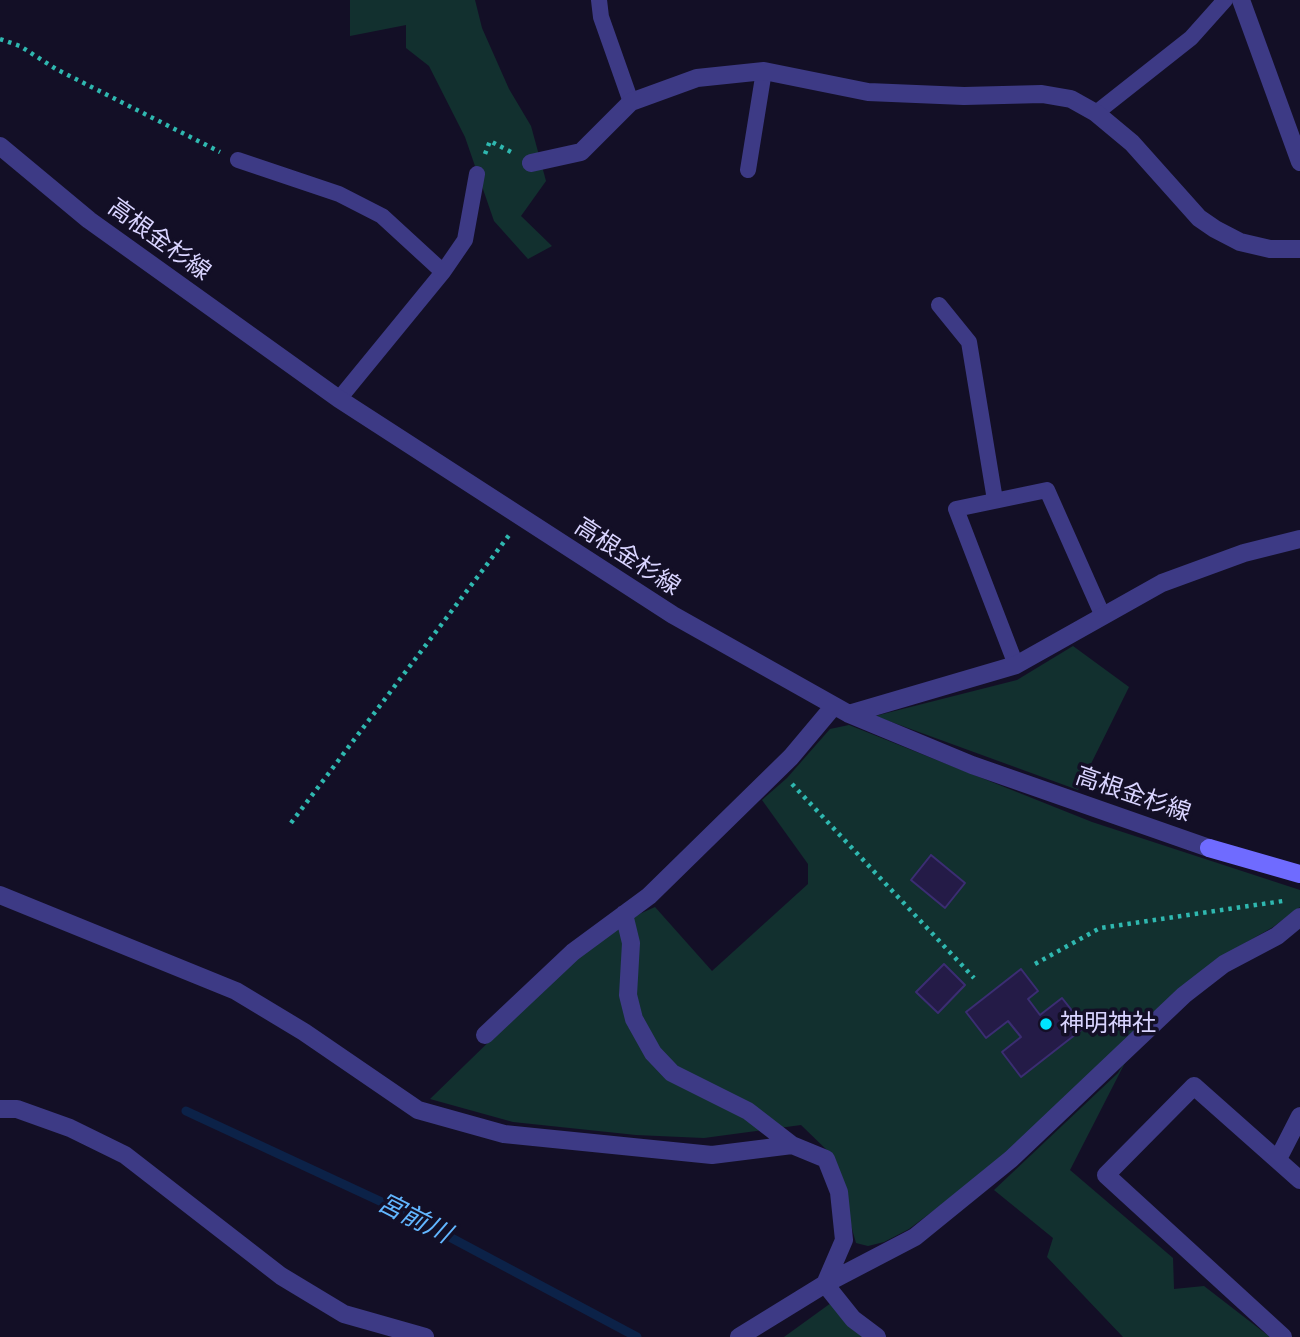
<!DOCTYPE html>
<meta charset="utf-8">
<style>
body{margin:0}
canvas{display:block;background:#130f26}
</style>
<canvas width="1300" height="1337"></canvas>
<script>
const context = document.querySelector('canvas').getContext('2d');
context.lineJoin = 'round';
function paint(path, color) {
  context.fillStyle = color;
  context.fill(path, 'evenodd');
}
function shape(rows) {
  const path = new Path2D();
  for (const r of rows) {
    path.moveTo(r[0], r[1]);
    for (let i = 2; i < r.length; i += 2) path.lineTo(r[i], r[i + 1]);
  }
  return path;
}
function strokePath(path, color, width, dash) {
  context.strokeStyle = color;
  context.lineWidth = width;
  context.lineCap = dash ? 'butt' : 'round';
  context.setLineDash(dash || []);
  context.stroke(path);
}
function label(font, color, halo, rows, align = 'center') {
  context.font = font + ' Rubik,"Noto Sans JP",sans-serif';
  context.lineWidth = 7;
  context.setLineDash([]);
  context.textBaseline = 'middle';
  context.strokeStyle = halo;
  context.fillStyle = color;
  for (const [text, x, y, turn = 0] of rows) {
    context.save();
    context.translate(x, y);
    context.rotate((+turn || 0) * Math.PI / 180);
    context.textAlign = isNaN(turn) ? turn : align;
    if (halo) context.strokeText(text, 0, 0);
    context.fillText(text, 0, 0);
    context.restore();
  }
}
paint(shape([
 [350,0,475,0,482,28,509,89,531,126,546,181,521,216,552,246,528,259,494,221,465,137,429,66,406,48,406,25,350,36],
 [1073,646,1129,687,1078,790,875,716,1017,680],
 [849,725,1092,822,1300,890,1300,907,1273,927,1219,958,1009,1154,909,1229,884,1242,868,1246,856,1243,831,1154,801,1125,704,1138,636,1135,513,1122,430,1099,575,958,626,920,655,907,712,971,808,884,808,864,762,800,787,778,830,729],
 [1132,1049,1070,1170,1173,1258,1174,1289,1204,1286,1270,1337,1123,1337,1047,1257,1053,1238,994,1190,1118,1073],
 [831,1303,866,1337,784,1337]
]), '#12302f');
strokePath(shape([
 [186,1111,399,1210,637,1337]
]), '#0c2248', 9);
const building = shape([
 [931,855,965,883,945,908,911,880,931,855],
 [944,964,965,985,938,1013,916,992,944,964],
 [1021,969,1038,991,1028,999,1040,1015,1062,998,1085,1027,1021,1077,1002,1052,1021,1037,1008,1021,986,1038,966,1012,1021,969]
]);
paint(building, '#241b47');
strokePath(building, '#3b2d73', 2);
strokePath(shape([
 [0,39,20,46,56,69,220,152],
 [485,154,490,141,513,153],
 [792,784,974,978],
 [291,823,510,534],
 [1035,964,1100,928,1283,901]
]), '#2fb8b0', 4.5, [3.5, 5]);
strokePath(shape([
 [599,0,601,17,631,102],
 [1096,113,1191,38,1225,0],
 [238,160,339,194,382,216,443,272],
 [748,170,764,71],
 [939,305,969,342,995,500],
 [339,399,443,272,465,240,477,174],
 [1016,665,956,509,1047,490,1102,614]
]), '#3d3a85', 16);
strokePath(shape([
 [1241,0,1300,162],
 [0,146,89,220,339,399,673,615,849,714,972,765,1209,848],
 [531,163,581,152,631,102,697,78,764,71,868,92,964,96,1042,94,1071,99,1096,113,1132,143,1199,218,1215,229,1240,242,1270,249,1300,249],
 [849,714,1016,665,1162,583,1244,553,1300,539],
 [0,895,236,991,304,1032,418,1110,504,1134,712,1155,792,1145,826,1159,839,1192,844,1240,825,1284,853,1319,877,1337],
 [624,914,631,943,628,995,634,1019,653,1053,672,1073,748,1111,792,1145],
 [485,1035,573,952,649,896,791,757,833,707],
 [0,1109,17,1109,70,1128,125,1155,281,1276,344,1314,425,1337],
 [1278,1159,1300,1116],
 [739,1337,825,1284,915,1237,1011,1159,1184,995,1224,964,1277,936,1300,917],
 [1283,1337,1106,1175,1194,1086,1300,1180]
]), '#3d3a85', 18);
strokePath(shape([
 [1209,848,1300,874]
]), '#6f6bff', 18);
for (const [x, y, r, color] of [
 [1046,1024,7,"#00e5ff"]
]) {
  const dot = new Path2D();
  dot.arc(x, y, r, 0, 2 * Math.PI);
  context.fillStyle = color;
  context.fill(dot);
  strokePath(dot, '#130f26', 2.5);
}
label('24px', '#d9d4ff', '#130f26', [
 ["高根金杉線",159,240,36],
 ["高根金杉線",627,557,33],
 ["高根金杉線",1133,795,19]
]);
label('24px', '#d9d4ff', '#130f26', [
 ["神明神社",1060,1024]
], 'left');
label('italic 26px', '#62b6ff', '#130f26', [
 ["宮前川",414,1219,27]
]);
</script>
